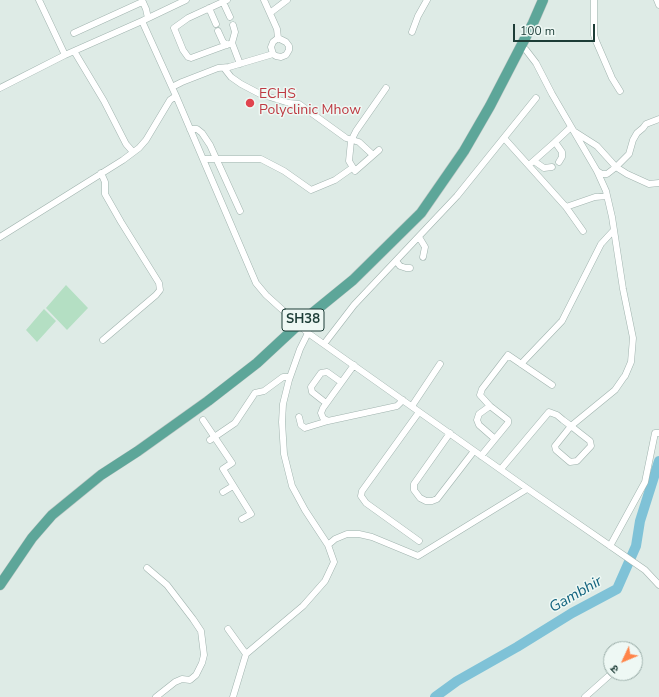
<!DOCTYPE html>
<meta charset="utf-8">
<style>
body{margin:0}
#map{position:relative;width:659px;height:697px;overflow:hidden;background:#deebe6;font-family:"Nunito Sans","Noto Sans Devanagari",sans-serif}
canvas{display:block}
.north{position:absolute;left:603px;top:641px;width:40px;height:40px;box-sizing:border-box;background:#eef8f4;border:1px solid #9aada8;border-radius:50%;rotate:226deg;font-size:11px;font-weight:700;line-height:16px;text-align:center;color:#1d3d37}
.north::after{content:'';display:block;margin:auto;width:14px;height:18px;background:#ff8448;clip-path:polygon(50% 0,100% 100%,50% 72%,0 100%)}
.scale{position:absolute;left:513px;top:24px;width:82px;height:18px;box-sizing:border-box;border:2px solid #1d3d37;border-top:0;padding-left:5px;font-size:12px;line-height:14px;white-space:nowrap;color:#1d3d37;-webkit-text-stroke:3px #eef8f4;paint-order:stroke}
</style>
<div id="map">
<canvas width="659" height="697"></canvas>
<div class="north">उ</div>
<div class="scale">100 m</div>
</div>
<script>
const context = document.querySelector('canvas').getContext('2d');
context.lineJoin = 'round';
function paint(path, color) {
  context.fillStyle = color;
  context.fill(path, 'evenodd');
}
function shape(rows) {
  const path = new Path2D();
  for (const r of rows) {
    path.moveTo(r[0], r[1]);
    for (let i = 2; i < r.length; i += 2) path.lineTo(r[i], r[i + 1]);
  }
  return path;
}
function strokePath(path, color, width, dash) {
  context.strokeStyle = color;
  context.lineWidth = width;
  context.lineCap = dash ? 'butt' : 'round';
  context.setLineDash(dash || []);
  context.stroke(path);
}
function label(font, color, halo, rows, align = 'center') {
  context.font = font + ' "Nunito Sans",sans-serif';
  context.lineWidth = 3;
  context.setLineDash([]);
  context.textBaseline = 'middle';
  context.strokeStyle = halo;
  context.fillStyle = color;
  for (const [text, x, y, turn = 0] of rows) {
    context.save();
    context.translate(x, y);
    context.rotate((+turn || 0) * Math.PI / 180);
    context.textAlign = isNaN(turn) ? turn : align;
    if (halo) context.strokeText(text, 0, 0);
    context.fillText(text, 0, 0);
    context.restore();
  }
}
paint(shape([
 [66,285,88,308,67,330,46,308],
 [44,309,56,321,37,342,26,330]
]), '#b4dfc3');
strokePath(shape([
 [435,697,457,681,517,647,572,613,617,589,636,546,640,521,659,461]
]), '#7fc2d7', 10);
const minor = shape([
 [39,0,65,55,142,21,176,96,256,283,266,295,308,333,300,349,289,380,283,404,282,422,284,454,292,486,305,510,328,545,334,562,325,581,303,606,246,654,233,697],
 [142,0,146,9,148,18],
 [227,0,188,18,174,28,183,50,188,57,191,58,232,43],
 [264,0,277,29,278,38],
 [594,0,594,35,596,41,612,78,620,91],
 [657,0,659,5],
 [223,2,230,17],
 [209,8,216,24],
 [270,13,287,0],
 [142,21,186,0],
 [233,25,235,32,232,43,240,64],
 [218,31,223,42,227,45],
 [412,32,418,16,427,0],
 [74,33,142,2],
 [520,47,526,50,536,63,552,94,597,171,606,191,612,217,623,289,633,338,631,362,625,376],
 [74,51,104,101,126,144,133,152],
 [224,68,231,77,241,84,260,94,289,103,299,104,346,138,359,142,373,155],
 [172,87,182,82,218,68,229,67,273,54,276,56,281,57,286,55,289,50,289,46,286,42,278,38,273,42,271,47,273,54],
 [0,88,65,55],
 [190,129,197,129,202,133,210,145,240,211],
 [575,132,597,146,616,167,627,174,649,184,659,183],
 [504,138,566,207,583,231],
 [555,142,571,127],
 [379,150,355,171,349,161,351,141,356,131,386,88],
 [203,159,261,159,284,171,311,190,335,180,352,168],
 [534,161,544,168,552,167],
 [529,165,555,142,562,152,562,157,559,162],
 [597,171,602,174,607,174,616,167,629,154,633,140,637,133,643,128,646,124,659,119],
 [101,173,105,182,105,194,121,222,159,283,160,290,156,295,103,340],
 [566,207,595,197,607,196],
 [0,237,123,160,139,148,146,140,170,100,176,96],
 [419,237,425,247,423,257],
 [396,261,400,266,406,268,410,268],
 [308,333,535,494,645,570,659,585],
 [324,344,354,305,457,196,536,98],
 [521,364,562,321,601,244,613,231],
 [354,365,323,408,321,413,323,418,328,421,397,406,403,400],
 [326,403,312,392,311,387,321,373,327,372,341,382],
 [412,406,440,364],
 [490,406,480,395,482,389,508,355,552,385],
 [299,417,301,425,305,428,328,421],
 [203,420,232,463,223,469,251,514,242,519],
 [450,433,414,484,414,490,420,498,426,501,432,501,437,499,474,451],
 [210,440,235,423,255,393,264,391,283,377,290,377],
 [481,456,508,423,508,420,490,406,479,414,477,420,479,425,495,439],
 [501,469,549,412,557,415,563,420,571,426,581,434,590,441,591,446,577,461,570,462,556,450,555,446,571,426,615,390,624,377],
 [223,492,233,486],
 [419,541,366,503,361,496,362,491,419,412],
 [328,545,335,539,347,534,359,534,372,537,418,556,527,489],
 [610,546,645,482,655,433,659,433],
 [147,568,167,585,193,619,201,631,204,655,202,663,196,675,190,680,182,679,175,682,156,697],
 [228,629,246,654],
 [585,697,612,673]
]);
const primary = shape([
 [0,585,32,538,52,515,101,475,138,451,208,401,257,363,299,324,353,280,421,213,464,151,490,106,533,23,543,0]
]);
strokePath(minor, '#a0b3ae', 7);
strokePath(primary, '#bbc5c3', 11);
strokePath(minor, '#fff', 6);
strokePath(primary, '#5da699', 10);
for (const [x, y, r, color] of [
 [250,103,5,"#e0444e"]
]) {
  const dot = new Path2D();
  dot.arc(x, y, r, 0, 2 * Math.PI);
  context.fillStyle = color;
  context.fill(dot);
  strokePath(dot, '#eef8f4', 1.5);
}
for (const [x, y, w] of [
 [303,320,42]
]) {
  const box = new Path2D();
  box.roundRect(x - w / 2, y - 11, w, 22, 3);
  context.fillStyle = '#eef8f4';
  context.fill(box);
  strokePath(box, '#1d3d37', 1);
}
label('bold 13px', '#1d3d37', null, [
 ["SH38",303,320]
]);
label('14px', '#be3a42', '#eef8f4', [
 ["ECHS",259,95],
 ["Polyclinic Mhow",259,111]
], 'left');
label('italic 15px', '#12637e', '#eef8f4', [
 ["Gambhir",576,595,-30]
]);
</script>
